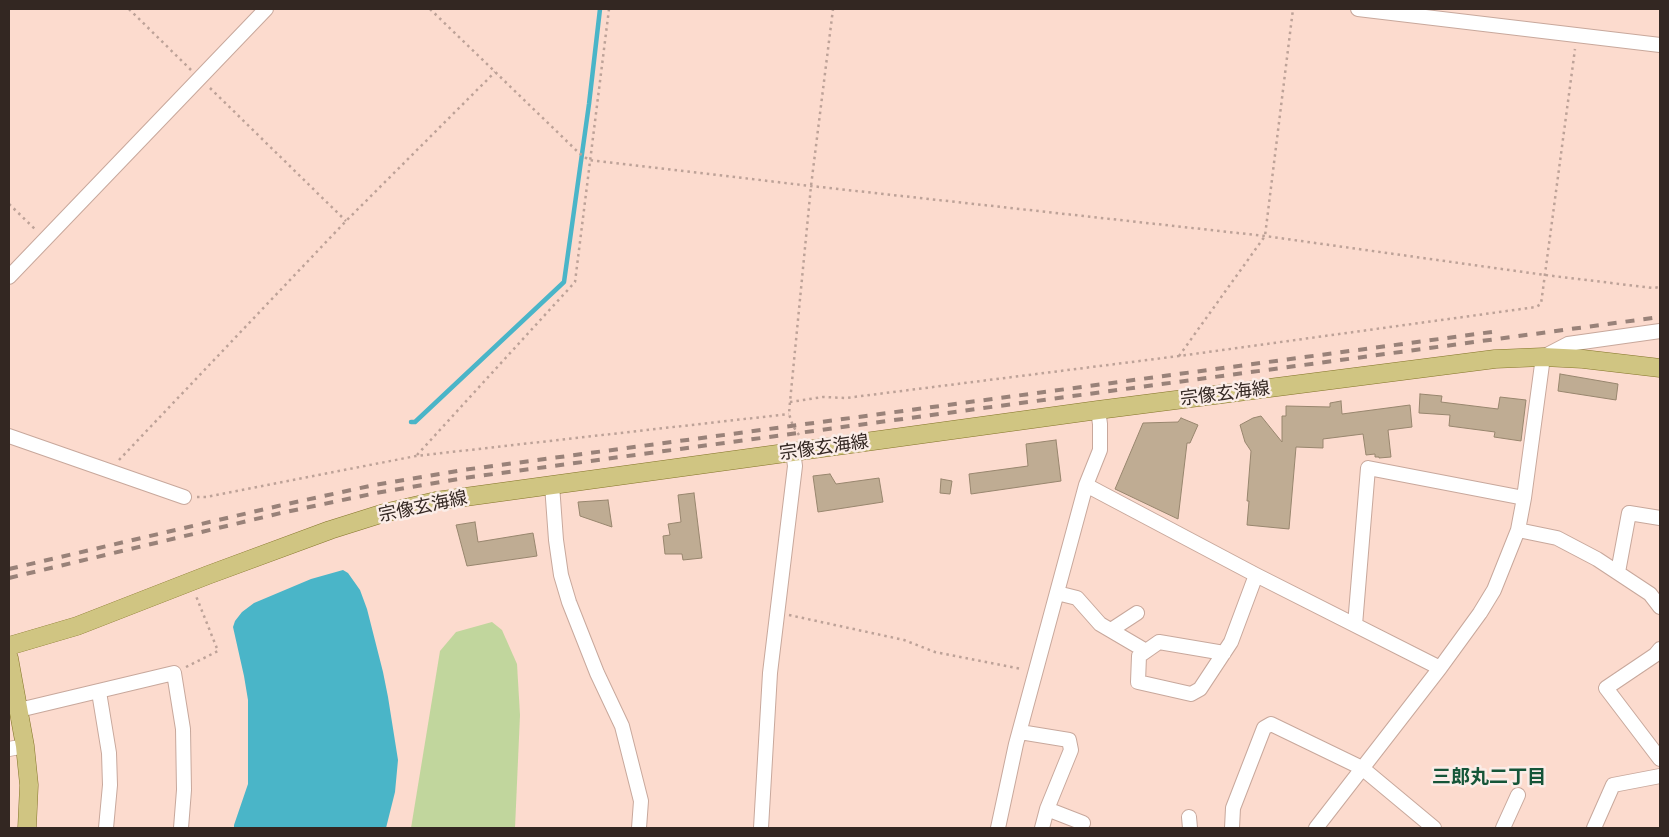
<!DOCTYPE html>
<meta charset="utf-8">
<style>
body{margin:0}
#map{position:relative;width:1669px;height:837px;overflow:hidden;background:#fcdbce;font-family:"Open Sans",sans-serif}
canvas{display:block}
.frame{position:absolute;inset:0;border:10px solid #332722;pointer-events:none}
</style>
<div id="map">
<canvas width="1669" height="837"></canvas>
<div class="frame"></div>
</div>
<script>
const context = document.querySelector('canvas').getContext('2d');
context.lineJoin = 'round';
function paint(path, color) {
  context.fillStyle = color;
  context.fill(path, 'evenodd');
}
function shape(rows) {
  const path = new Path2D();
  for (const r of rows) {
    path.moveTo(r[0], r[1]);
    for (let i = 2; i < r.length; i += 2) path.lineTo(r[i], r[i + 1]);
  }
  return path;
}
function strokePath(path, color, width, dash) {
  context.strokeStyle = color;
  context.lineWidth = width;
  context.lineCap = dash ? 'butt' : 'round';
  context.setLineDash(dash || []);
  context.stroke(path);
}
function label(font, color, halo, rows, align = 'center') {
  context.font = font + ' "Open Sans","Noto Sans JP",sans-serif';
  context.lineWidth = 5;
  context.setLineDash([]);
  context.textBaseline = 'middle';
  context.strokeStyle = halo;
  context.fillStyle = color;
  for (const [text, x, y, turn = 0] of rows) {
    context.save();
    context.translate(x, y);
    context.rotate((+turn || 0) * Math.PI / 180);
    context.textAlign = isNaN(turn) ? turn : align;
    if (halo) context.strokeText(text, 0, 0);
    context.fillText(text, 0, 0);
    context.restore();
  }
}
paint(shape([
 [492,622,502,630,517,664,520,715,515,828,411,828,440,651,456,632]
]), '#c1d69d');
paint(shape([
 [343,570,348,573,360,590,367,609,383,672,388,697,398,760,395,792,386,828,234,828,234,825,248,784,248,700,244,676,233,627,235,621,242,612,254,603,311,579]
]), '#4ab5c8');
strokePath(shape([
 [411,422,415,422,564,282,589,104,600,9]
]), '#4ab5c8', 4.5);
const building = shape([
 [1560,374,1618,384,1616,400,1558,391,1560,374],
 [1420,394,1442,396,1441,402,1498,409,1500,397,1526,400,1521,441,1494,437,1495,432,1449,426,1450,415,1419,413,1420,394],
 [1341,401,1342,414,1410,405,1412,427,1388,430,1391,457,1379,458,1379,457,1375,457,1375,454,1366,455,1363,434,1323,439,1323,448,1296,447,1289,529,1247,525,1249,501,1247,501,1251,451,1245,442,1240,425,1253,418,1261,416,1282,442,1282,416,1286,416,1286,406,1330,407,1330,403,1341,401],
 [1181,418,1198,425,1190,443,1187,443,1178,519,1115,489,1143,423,1178,422,1181,418],
 [1056,440,1061,481,971,494,969,474,1028,466,1026,444,1056,440],
 [830,474,836,484,879,478,883,502,818,512,813,476,830,474],
 [941,479,952,481,950,494,940,493,941,479],
 [694,493,702,558,683,560,682,554,665,554,663,536,670,535,668,524,681,522,678,495,694,493],
 [608,500,612,527,580,516,578,502,608,500],
 [475,522,478,542,533,533,537,556,467,566,456,525,475,522]
]);
paint(building, '#bfac93');
strokePath(building, '#98866e', 1);
const minor = shape([
 [1358,9,1660,45],
 [9,277,266,9],
 [9,436,184,497],
 [552,485,556,540,561,575,569,602,597,673,622,726,641,801,639,828],
 [1086,485,1256,575,1440,668],
 [1518,530,1557,538,1597,559,1650,594,1660,607],
 [1618,572,1629,513,1660,518],
 [1057,593,1077,598,1100,624,1146,651],
 [1355,625,1368,468,1524,498],
 [1111,630,1137,613],
 [1660,649,1655,655,1606,688,1660,759],
 [1224,653,1159,642,1139,656,1138,682,1191,694,1200,689,1231,642,1256,575],
 [99,692,109,753,110,785,106,828],
 [19,710,174,673,183,729,184,790,181,828],
 [1020,732,1069,740,1071,750,1047,809,1042,828],
 [9,749,25,746],
 [1047,809,1083,823],
 [1189,817,1190,828],
 [761,828,770,673,795,466,793,452],
 [998,828,1016,744,1086,485,1100,450,1100,424,1098,410],
 [1232,828,1233,808,1264,728,1271,724,1362,768,1434,828],
 [1316,828,1440,668,1480,613,1494,590,1518,530,1524,498,1543,357,1568,344,1660,331],
 [1503,828,1518,795],
 [1594,828,1613,785,1660,776]
]);
const major = shape([
 [9,646,77,626,208,575,330,530,384,513,436,501,1098,410,1495,359,1543,357,1583,359,1660,368],
 [9,658,25,746,29,785,27,828]
]);
strokePath(minor, '#c8a89c', 16);
strokePath(major, '#84752a', 19);
strokePath(shape([
 [129,9,191,70],
 [430,9,579,153,589,160,811,186,1265,236,1545,275,1653,288,1660,287],
 [210,88,346,221],
 [9,204,36,230],
 [1179,356,1265,236,1293,9],
 [790,402,823,397,846,398,1179,356,1536,307,1541,304,1575,49],
 [799,435,793,426,789,414,790,402,811,186,833,9],
 [417,455,575,282,609,9],
 [119,460,346,221,495,72],
 [197,497,206,497,416,456,789,414],
 [789,615,904,640,935,652,1022,669],
 [186,667,218,651,196,596]
]), '#bda298', 2.5, [2.5, 4]);
strokePath(minor, '#fff', 14);
strokePath(major, '#d0c582', 18);
strokePath(shape([
 [9,569,278,506,374,485,463,470,1499,331],
 [9,578,281,513,376,493,464,478,1660,317]
]), '#998279', 4, [9, 9]);
label('18px', '#332722', '#fbede8', [
 ["宗像玄海線",1225,394,-7],
 ["宗像玄海線",824,448,-8],
 ["宗像玄海線",423,507,-12]
]);
label('bold 19px', '#155538', '#fbede8', [
 ["三郎丸二丁目",1489,778]
]);
</script>
